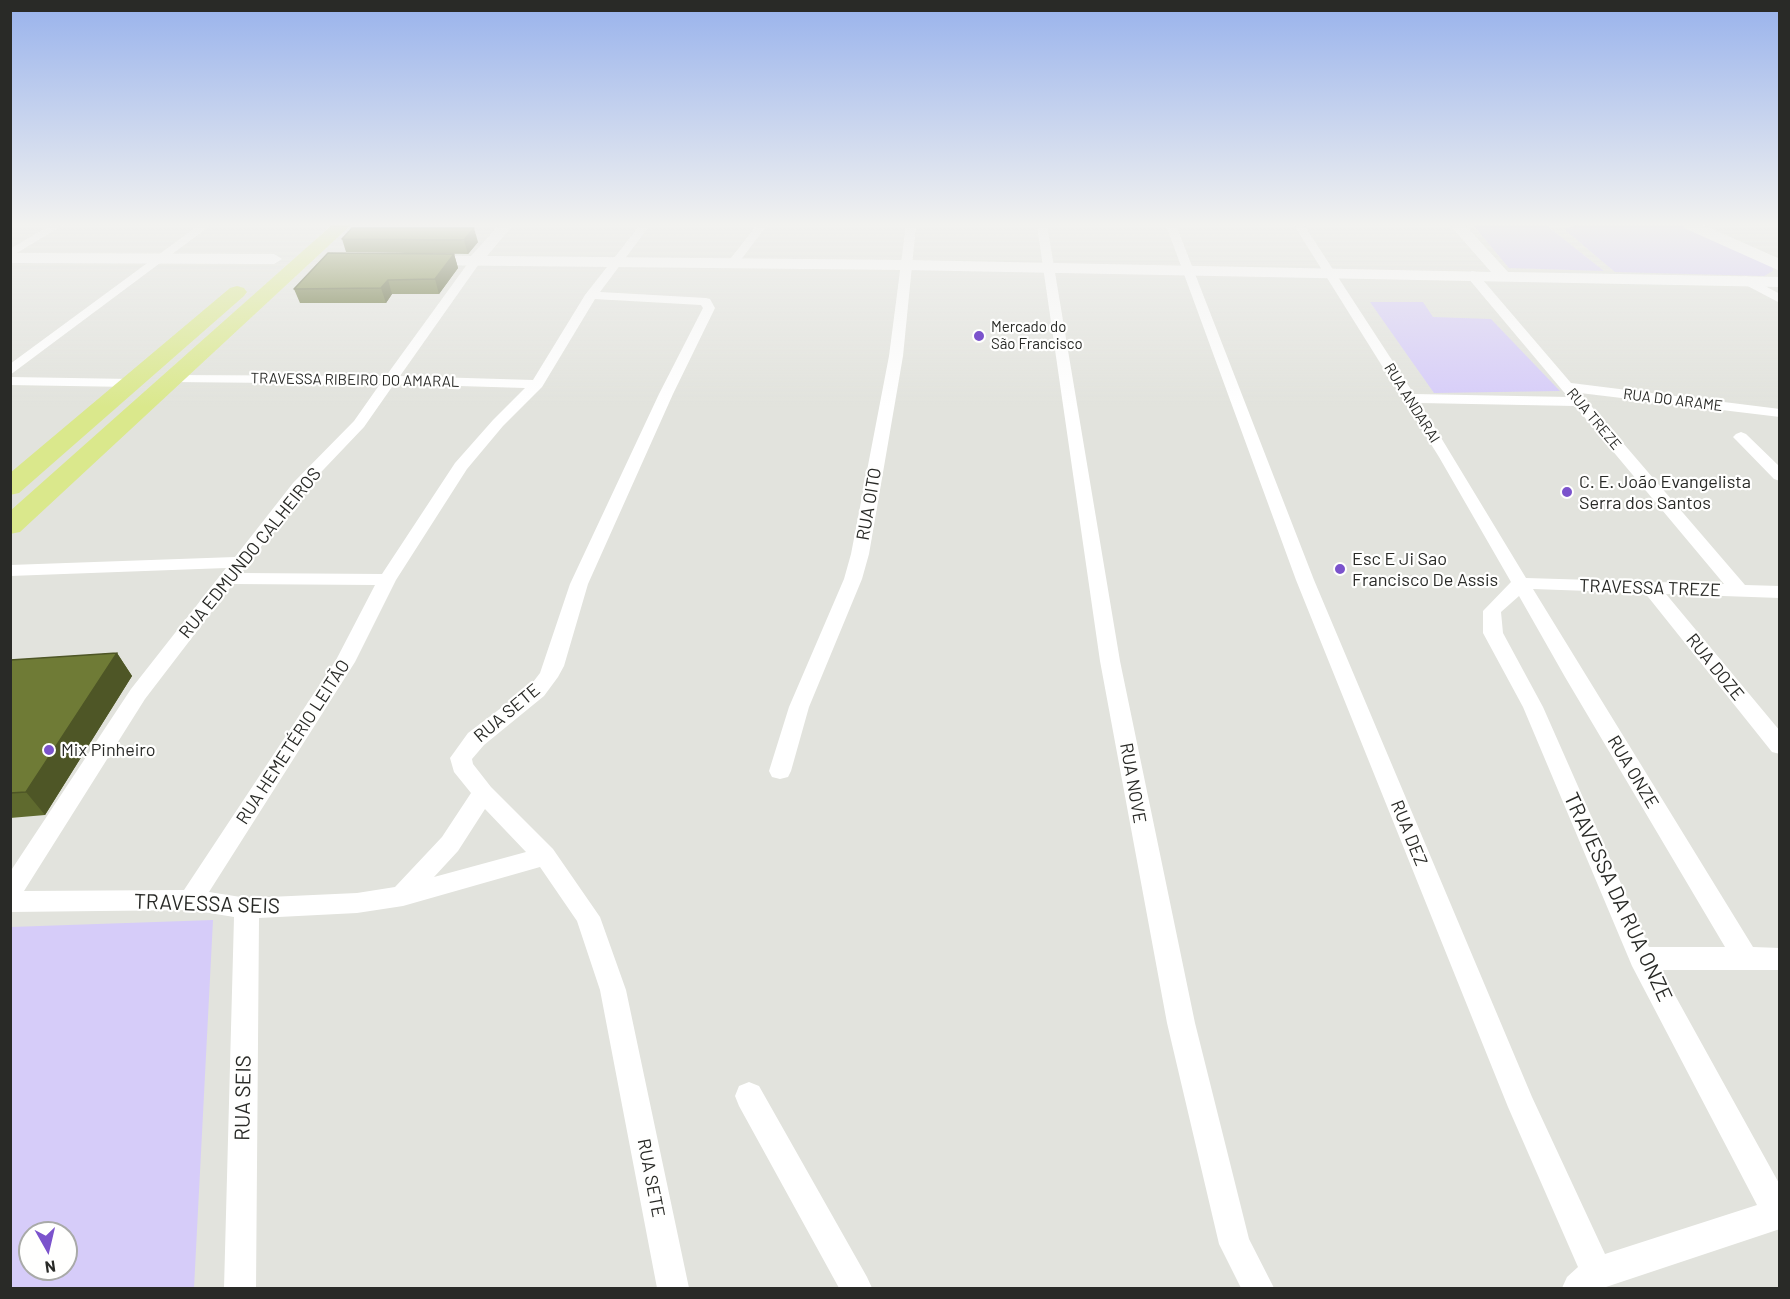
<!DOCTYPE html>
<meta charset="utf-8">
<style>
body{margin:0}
#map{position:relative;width:1790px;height:1299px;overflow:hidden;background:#e2e3dd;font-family:Barlow,sans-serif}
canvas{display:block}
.frame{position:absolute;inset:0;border:12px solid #292a27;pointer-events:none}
.north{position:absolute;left:18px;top:1221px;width:60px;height:60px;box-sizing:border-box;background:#fffffe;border:2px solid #a9aaa8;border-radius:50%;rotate:172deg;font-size:16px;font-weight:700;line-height:24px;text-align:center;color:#292a27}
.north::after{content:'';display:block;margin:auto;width:21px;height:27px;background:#7b53cc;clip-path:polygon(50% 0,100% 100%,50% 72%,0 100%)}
</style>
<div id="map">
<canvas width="1790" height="1299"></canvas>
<div class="frame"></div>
<div class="north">N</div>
</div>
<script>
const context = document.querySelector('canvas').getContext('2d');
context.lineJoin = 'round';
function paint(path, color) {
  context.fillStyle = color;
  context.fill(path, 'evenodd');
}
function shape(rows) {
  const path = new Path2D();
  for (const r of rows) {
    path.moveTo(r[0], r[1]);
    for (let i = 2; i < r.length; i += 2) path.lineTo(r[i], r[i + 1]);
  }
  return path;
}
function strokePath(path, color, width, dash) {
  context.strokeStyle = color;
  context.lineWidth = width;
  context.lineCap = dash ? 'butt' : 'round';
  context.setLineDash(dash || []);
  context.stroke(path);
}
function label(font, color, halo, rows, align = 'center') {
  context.font = font + ' Barlow,sans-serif';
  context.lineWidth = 4.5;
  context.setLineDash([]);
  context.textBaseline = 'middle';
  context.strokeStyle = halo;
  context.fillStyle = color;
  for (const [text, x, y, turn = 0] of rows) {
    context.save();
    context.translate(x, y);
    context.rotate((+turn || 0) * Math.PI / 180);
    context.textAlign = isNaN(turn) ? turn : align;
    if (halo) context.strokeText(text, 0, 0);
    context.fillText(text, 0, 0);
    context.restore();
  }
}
paint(shape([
 [1473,225,1546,225,1604,271,1509,268],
 [1576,225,1683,225,1768,264,1773,268,1773,271,1764,276,1615,272,1564,229],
 [1370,302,1423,302,1433,317,1491,319,1560,391,1434,393],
 [213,920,194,1288,11,1288,11,927],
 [30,1233,66,1233,66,1269,30,1269]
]), '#d6ccf9');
paint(shape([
 [51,225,63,225,10,257,10,249,51,225],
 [199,225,211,225,10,375,10,364,199,225],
 [640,225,650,225,600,292,706,298,710,299,715,308,673,394,588,584,564,666,558,677,544,696,484,745,472,759,473,764,491,787,553,849,600,917,626,990,689,1288,657,1288,600,990,577,921,540,867,403,906,357,913,259,918,256,1288,224,1288,234,917,191,910,10,912,10,872,131,689,226,568,10,576,10,565,235,557,293,483,354,421,380,384,174,382,169,381,167,378,169,375,386,376,471,259,475,258,481,261,400,376,533,380,585,295,640,225],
 [595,299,701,305,703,308,659,394,570,584,540,673,530,686,468,733,450,758,454,772,471,793,442,837,395,887,357,893,247,898,209,892,355,662,396,580,467,469,503,426,542,387,595,299],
 [394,384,525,388,493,420,455,463,382,574,241,573,305,489,364,427,394,384],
 [233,584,375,585,336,660,184,890,24,891,145,699,233,584],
 [485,809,526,852,434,877,458,851,485,809],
 [757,225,767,225,737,265,729,265,727,263,757,225],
 [906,225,916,225,903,356,869,554,862,579,809,707,791,771,788,777,780,779,772,777,769,771,789,707,844,579,851,554,889,356,906,225],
 [1037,225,1047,225,1120,661,1195,1023,1249,1239,1274,1288,1241,1288,1219,1244,1167,1023,1100,661,1037,225],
 [1166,225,1176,225,1314,580,1532,1097,1605,1254,1757,1205,1632,966,1523,707,1483,633,1483,611,1511,582,1439,457,1294,225,1304,225,1414,394,1568,397,1468,278,1466,275,1472,271,1476,272,1571,383,1780,409,1780,417,1580,393,1745,585,1780,586,1780,598,1666,594,1780,731,1780,754,1772,752,1645,593,1533,589,1753,947,1780,948,1780,970,1661,970,1780,1185,1780,1229,1603,1288,1562,1288,1567,1277,1578,1267,1508,1107,1296,580,1166,225],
 [1420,403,1575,406,1724,584,1526,578,1420,403],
 [1519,596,1565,677,1725,947,1649,947,1543,707,1503,633,1501,612,1519,596],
 [1746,276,1780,294,1780,303,1742,283,1742,277,1746,276],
 [10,377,131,379,138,383,131,387,10,385,10,377],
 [1741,432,1746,434,1780,467,1780,481,1774,479,1736,440,1733,437,1736,434,1741,432],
 [749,1082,759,1086,867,1277,872,1288,839,1288,739,1106,735,1096,739,1086,749,1082]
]), '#fff');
paint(shape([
 [499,225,513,225,487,256,907,260,1491,272,1450,225,1465,225,1508,272,1780,277,1780,287,907,270,422,265,414,260,422,255,471,256,499,225],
 [10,253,274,254,282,259,274,264,10,263,10,253]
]), '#fff');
paint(shape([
 [1682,225,1703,225,1780,259,1780,271,1684,228,1682,225]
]), '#fff');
paint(shape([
 [332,225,351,225,20,532,10,534,10,511,332,225],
 [237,286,244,288,247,292,244,296,19,493,10,495,10,473,230,288,237,286]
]), '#dae88c');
paint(shape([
 [352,228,478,242,468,254,346,252,342,239],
 [454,254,458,268,439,294,392,294,386,303,300,303,294,289],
 [117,653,132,676,45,815,10,818,10,660]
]), '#5f6a2e');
paint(shape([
 [474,228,478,242,468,254,464,240],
 [454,254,458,268,439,294,435,279],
 [388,280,392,294,386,303,381,288],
 [117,653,132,676,45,815,26,792]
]), '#4e5626');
const building = shape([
 [352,228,474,228,464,240,342,239,352,228],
 [328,253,454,254,435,279,388,280,381,288,294,289,328,253],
 [117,653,26,792,10,793,10,660,117,653]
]);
paint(building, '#6f7b36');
strokePath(building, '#4e5626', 1.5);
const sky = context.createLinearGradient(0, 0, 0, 407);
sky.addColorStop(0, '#98b2ec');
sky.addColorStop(0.55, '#f2f2f0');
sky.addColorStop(1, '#f2f2f000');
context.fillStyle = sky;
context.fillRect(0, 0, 1790, 407);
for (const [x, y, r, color] of [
 [979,336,6,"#7b53cc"],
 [1567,492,6,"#7b53cc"],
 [1340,569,6,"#7b53cc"],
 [49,750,6,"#7b53cc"]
]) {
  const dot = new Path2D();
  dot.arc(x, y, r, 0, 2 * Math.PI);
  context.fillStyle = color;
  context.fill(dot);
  strokePath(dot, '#fffffe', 2);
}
label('15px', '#292a27', '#fffffe', [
 ["Mercado do",991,327],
 ["São Francisco",991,344]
], 'left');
label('15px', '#292a27', '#fffffe', [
 ["TRAVESSA RIBEIRO DO AMARAL",355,380,1],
 ["RUA DO ARAME",1673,400,7],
 ["RUA ANDARAI",1412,403,58],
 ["RUA TREZE",1594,419,50]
]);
label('18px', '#292a27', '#fffffe', [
 ["C. E. João Evangelista",1579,482],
 ["Serra dos Santos",1579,503],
 ["Esc E Ji Sao",1352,559],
 ["Francisco De Assis",1352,580],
 ["Mix Pinheiro",61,750]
], 'left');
label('18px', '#292a27', '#fffffe', [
 ["RUA OITO",869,504,-80],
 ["RUA EDMUNDO CALHEIROS",250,553,-51],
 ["TRAVESSA TREZE",1650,588,2],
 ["RUA DOZE",1715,667,51],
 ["RUA SETE",507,713,-40],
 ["RUA HEMETÉRIO LEITÃO",293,742,-57],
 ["RUA ONZE",1633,772,59],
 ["RUA NOVE",1133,783,80],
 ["RUA DEZ",1409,833,68],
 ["RUA SETE",651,1178,79]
]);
label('21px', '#292a27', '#fffffe', [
 ["TRAVESSA DA RUA ONZE",1618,897,65],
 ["TRAVESSA SEIS",207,904,2],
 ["RUA SEIS",243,1098,-89]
]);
</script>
